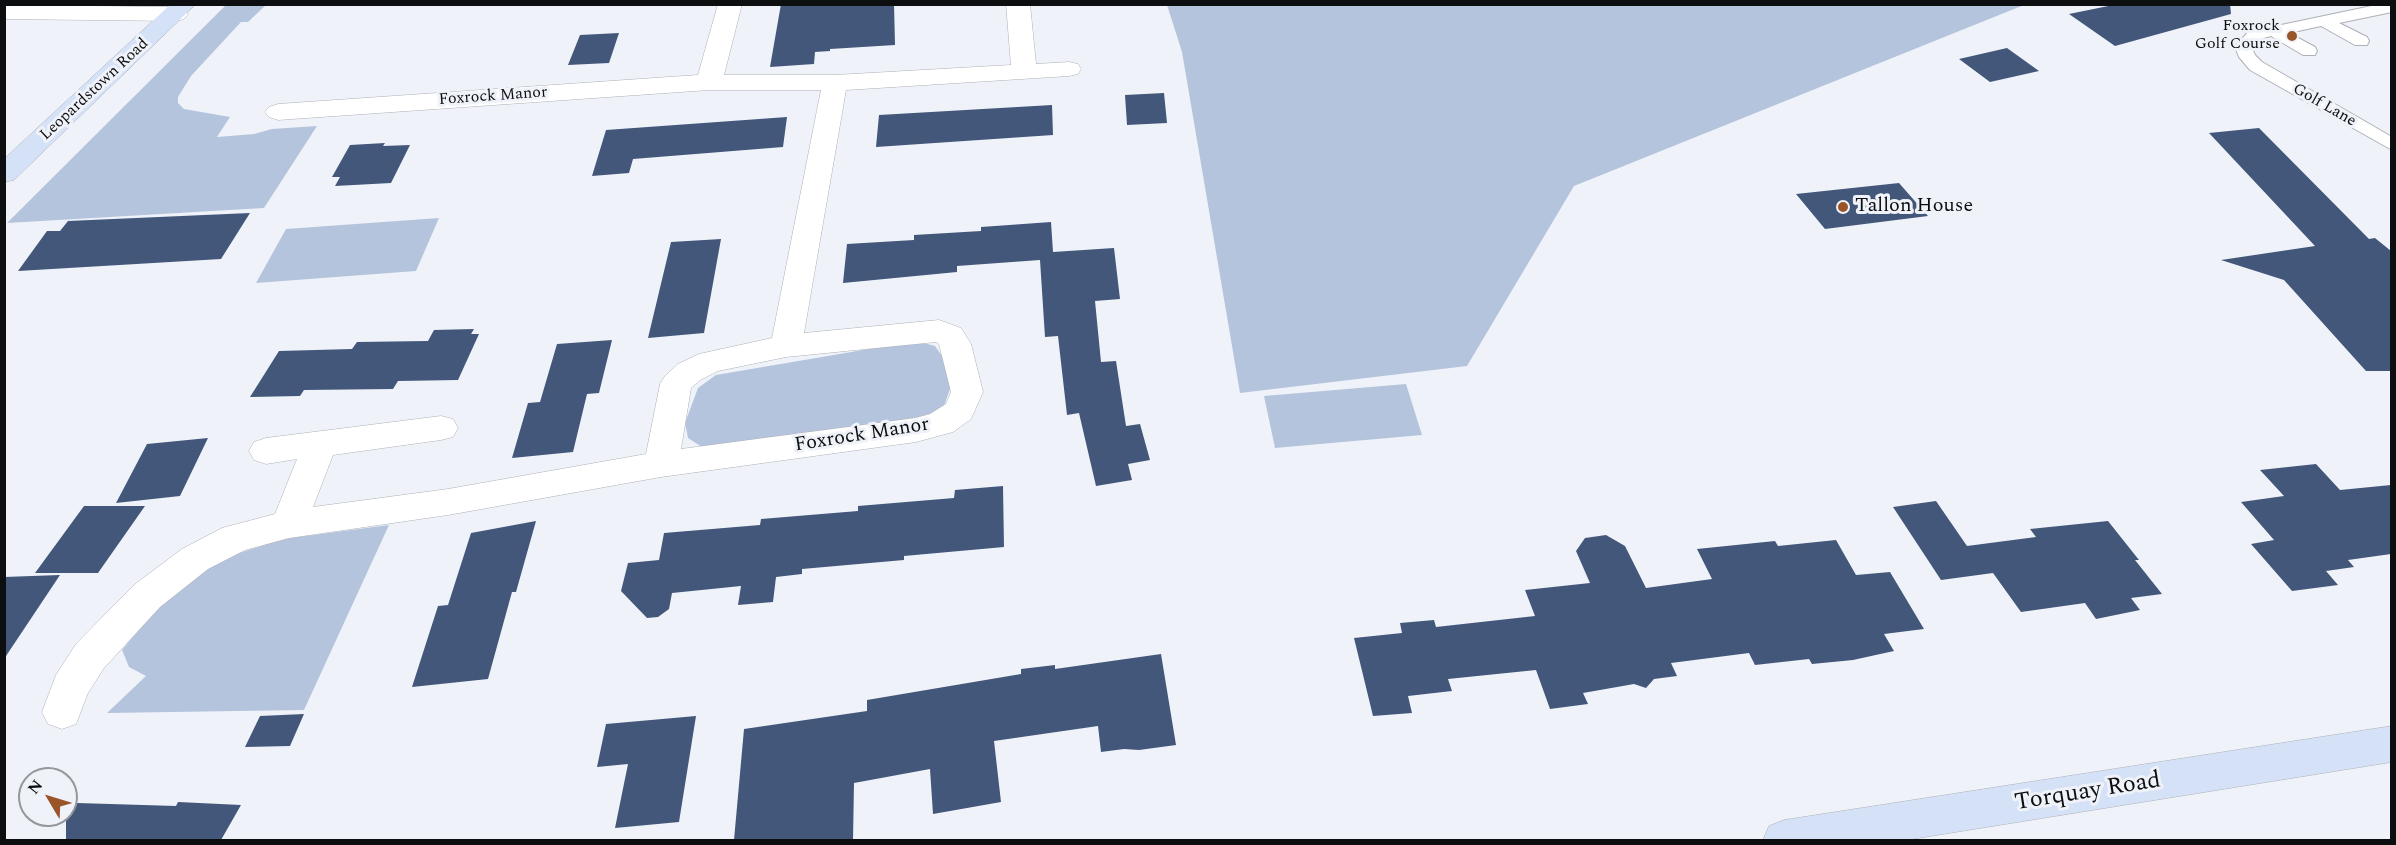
<!DOCTYPE html>
<style>
body{margin:0}
#map{position:relative;width:2396px;height:845px;overflow:hidden;background:#eff3f9;font-family:Spectral,serif}
canvas{display:block}
.frame{position:absolute;inset:0;border:6px solid #0d0e10;pointer-events:none}
.north{position:absolute;left:18px;top:767px;width:60px;height:60px;box-sizing:border-box;background:#eff3f9;border:2px solid #95979c;border-radius:50%;rotate:308deg;font-size:16px;font-weight:700;line-height:24px;text-align:center;color:#0d0e10}
.north::after{content:'';display:block;margin:auto;width:21px;height:27px;background:#995428;clip-path:polygon(50% 0,100% 100%,50% 72%,0 100%)}
</style>
<div id="map">
<canvas width="2396" height="845"></canvas>
<div class="frame"></div>
<div class="north">N</div>
</div>
<script>
const context = document.querySelector('canvas').getContext('2d');
context.lineJoin = 'round';
function paint(path, color) {
  context.fillStyle = color;
  context.fill(path, 'evenodd');
}
function shape(rows) {
  const path = new Path2D();
  for (const r of rows) {
    path.moveTo(r[0], r[1]);
    for (let i = 2; i < r.length; i += 2) path.lineTo(r[i], r[i + 1]);
  }
  return path;
}
function strokePath(path, color, width, dash) {
  context.strokeStyle = color;
  context.lineWidth = width;
  context.lineCap = dash ? 'butt' : 'round';
  context.setLineDash(dash || []);
  context.stroke(path);
}
function label(font, color, halo, rows, align = 'center') {
  context.font = font + ' Spectral,serif';
  context.lineWidth = 6;
  context.setLineDash([]);
  context.textBaseline = 'middle';
  context.strokeStyle = halo;
  context.fillStyle = color;
  for (const [text, x, y, turn = 0] of rows) {
    context.save();
    context.translate(x, y);
    context.rotate((+turn || 0) * Math.PI / 180);
    context.textAlign = isNaN(turn) ? turn : align;
    if (halo) context.strokeText(text, 0, 0);
    context.fillText(text, 0, 0);
    context.restore();
  }
}
paint(shape([
 [227,4,266,5,248,22,241,22,191,76,178,97,178,103,184,109,230,117,217,137,254,134,272,129,317,126,264,208,7,223],
 [1167,5,1167,4,2024,5,1574,186,1467,366,1240,393,1182,52],
 [439,218,416,271,256,283,286,229],
 [916,341,935,346,947,363,951,386,944,406,930,415,803,437,702,447,688,438,685,423,698,388,716,375],
 [1406,384,1422,435,1275,448,1264,396],
 [389,525,304,710,107,713,146,676,129,667,122,650,152,613,185,581,233,555,283,539]
]), '#b5c4dd');
paint(shape([
 [781,4,894,4,895,45,830,49,830,51,815,52,814,64,770,67],
 [2118,4,2230,4,2231,14,2115,46,2069,14],
 [619,33,609,63,568,65,580,35],
 [2007,48,2039,71,1990,82,1959,59],
 [1164,93,1167,123,1127,125,1125,95],
 [1052,105,1053,135,876,147,879,115],
 [787,117,783,147,633,159,629,173,592,176,606,130],
 [2259,128,2369,239,2375,238,2391,251,2391,371,2366,371,2284,280,2221,260,2315,246,2209,133],
 [385,143,383,146,410,145,391,183,335,186,340,177,332,177,350,145],
 [1899,183,1928,216,1825,229,1796,194],
 [250,213,221,259,18,271,47,231,60,231,68,221],
 [1051,222,1053,252,1114,248,1120,299,1095,301,1101,362,1116,361,1126,426,1140,424,1150,460,1128,464,1132,480,1096,486,1079,413,1067,415,1058,336,1045,337,1040,260,957,266,957,272,843,283,847,244,914,240,914,235,981,231,981,227],
 [721,239,704,333,648,338,671,242],
 [474,329,471,334,479,334,458,380,398,381,393,389,304,390,300,396,250,397,279,351,352,349,357,342,428,341,434,330],
 [612,340,599,393,587,394,573,452,512,458,528,403,540,402,557,344],
 [208,438,180,496,116,503,147,444],
 [2316,464,2340,490,2391,485,2391,554,2348,560,2354,567,2326,571,2338,585,2292,591,2251,544,2274,540,2241,502,2284,496,2260,470],
 [1003,486,1004,547,904,556,904,560,802,569,802,574,776,577,773,602,738,605,741,586,672,593,669,609,658,617,647,618,621,591,628,563,659,560,664,533,760,525,761,519,858,511,858,506,954,498,955,490],
 [1936,501,1967,546,2036,537,2030,529,2108,521,2139,560,2135,560,2162,594,2131,598,2140,610,2096,619,2085,603,2021,612,1993,573,1941,580,1893,507],
 [84,506,145,506,98,573,35,573],
 [536,521,516,592,512,592,488,679,412,687,438,606,448,605,471,533],
 [1606,535,1625,546,1646,588,1712,579,1697,549,1775,541,1778,546,1836,540,1856,575,1890,572,1924,629,1884,634,1894,651,1853,660,1812,664,1809,659,1755,665,1749,653,1671,663,1677,676,1654,679,1646,688,1634,684,1583,693,1588,704,1550,709,1536,670,1448,679,1452,691,1408,696,1412,713,1373,716,1354,638,1402,633,1400,623,1434,620,1436,627,1535,616,1525,590,1590,583,1576,551,1585,538],
 [60,575,4,659,4,577],
 [1161,654,1176,745,1139,750,1124,749,1101,752,1098,726,994,741,1001,802,933,814,930,769,854,783,853,840,734,840,744,729,867,711,867,700,1021,674,1021,669,1055,665,1055,669],
 [304,714,290,746,245,747,260,716],
 [696,716,679,822,615,828,628,764,597,767,606,724],
 [178,802,241,805,221,840,66,840,66,820,77,803,176,806]
]), '#43577a');
const lane = shape([
 [2381,4,2392,4,2392,12,2339,23,2367,37,2369,41,2367,45,2355,45,2321,26,2289,33,2315,47,2317,51,2315,55,2303,55,2271,36,2260,39,2252,48,2255,55,2262,62,2392,137,2392,150,2250,70,2239,57,2235,47,2248,32,2381,4]
]);
const street = shape([
 [718,4,742,4,724,75,835,75,1011,65,1006,4,1030,4,1036,64,1069,62,1078,64,1081,69,1078,74,1069,76,846,90,804,333,939,320,961,328,971,344,983,392,971,419,953,432,916,442,661,477,448,515,289,538,245,550,208,569,160,607,104,668,88,693,76,724,62,729,48,724,42,712,56,675,76,644,134,585,182,549,222,528,275,514,297,459,266,464,254,460,249,451,254,442,266,438,441,416,453,419,458,428,453,437,441,440,333,455,313,507,448,489,646,454,660,384,665,376,678,364,699,354,772,338,821,90,709,90,278,120,269,117,265,112,269,107,278,104,698,75,718,4],
 [936,342,939,344,951,392,946,404,930,414,916,418,681,449,691,388,700,380,718,371,786,357,936,342],
 [4,5,176,7,184,9,188,14,184,19,176,21,4,19,4,5]
]);
const secondary = shape([
 [171,4,196,4,14,180,4,182,4,159,171,4],
 [2392,726,2392,762,1906,840,1763,840,1769,826,1784,820,2392,726]
]);
strokePath(lane, '#adb0b6', 2);
strokePath(street, '#adb0b6', 1);
strokePath(secondary, '#adb0b6', 1);
paint(lane, '#fff');
paint(street, '#fff');
paint(secondary, '#d4e1f7');
for (const [x, y, r, color] of [
 [2292,36,6,"#995428"],
 [1843,207,6,"#995428"]
]) {
  const dot = new Path2D();
  dot.arc(x, y, r, 0, 2 * Math.PI);
  context.fillStyle = color;
  context.fill(dot);
  strokePath(dot, '#eff3f9', 2);
}
label('16px', '#0d0e10', '#eff3f9', [
 ["Foxrock",2280,27],
 ["Golf Course",2280,45]
], 'right');
label('16px', '#0d0e10', '#eff3f9', [
 ["Leopardstown Road",95,90,-43],
 ["Foxrock Manor",493,97,-4],
 ["Golf Lane",2324,106,30]
]);
label('20px', '#0d0e10', '#eff3f9', [
 ["Tallon House",1855,207]
], 'left');
label('20px', '#0d0e10', '#eff3f9', [
 ["Foxrock Manor",862,436,-9]
]);
label('24px', '#0d0e10', '#eff3f9', [
 ["Torquay Road",2088,793,-9]
]);
</script>
